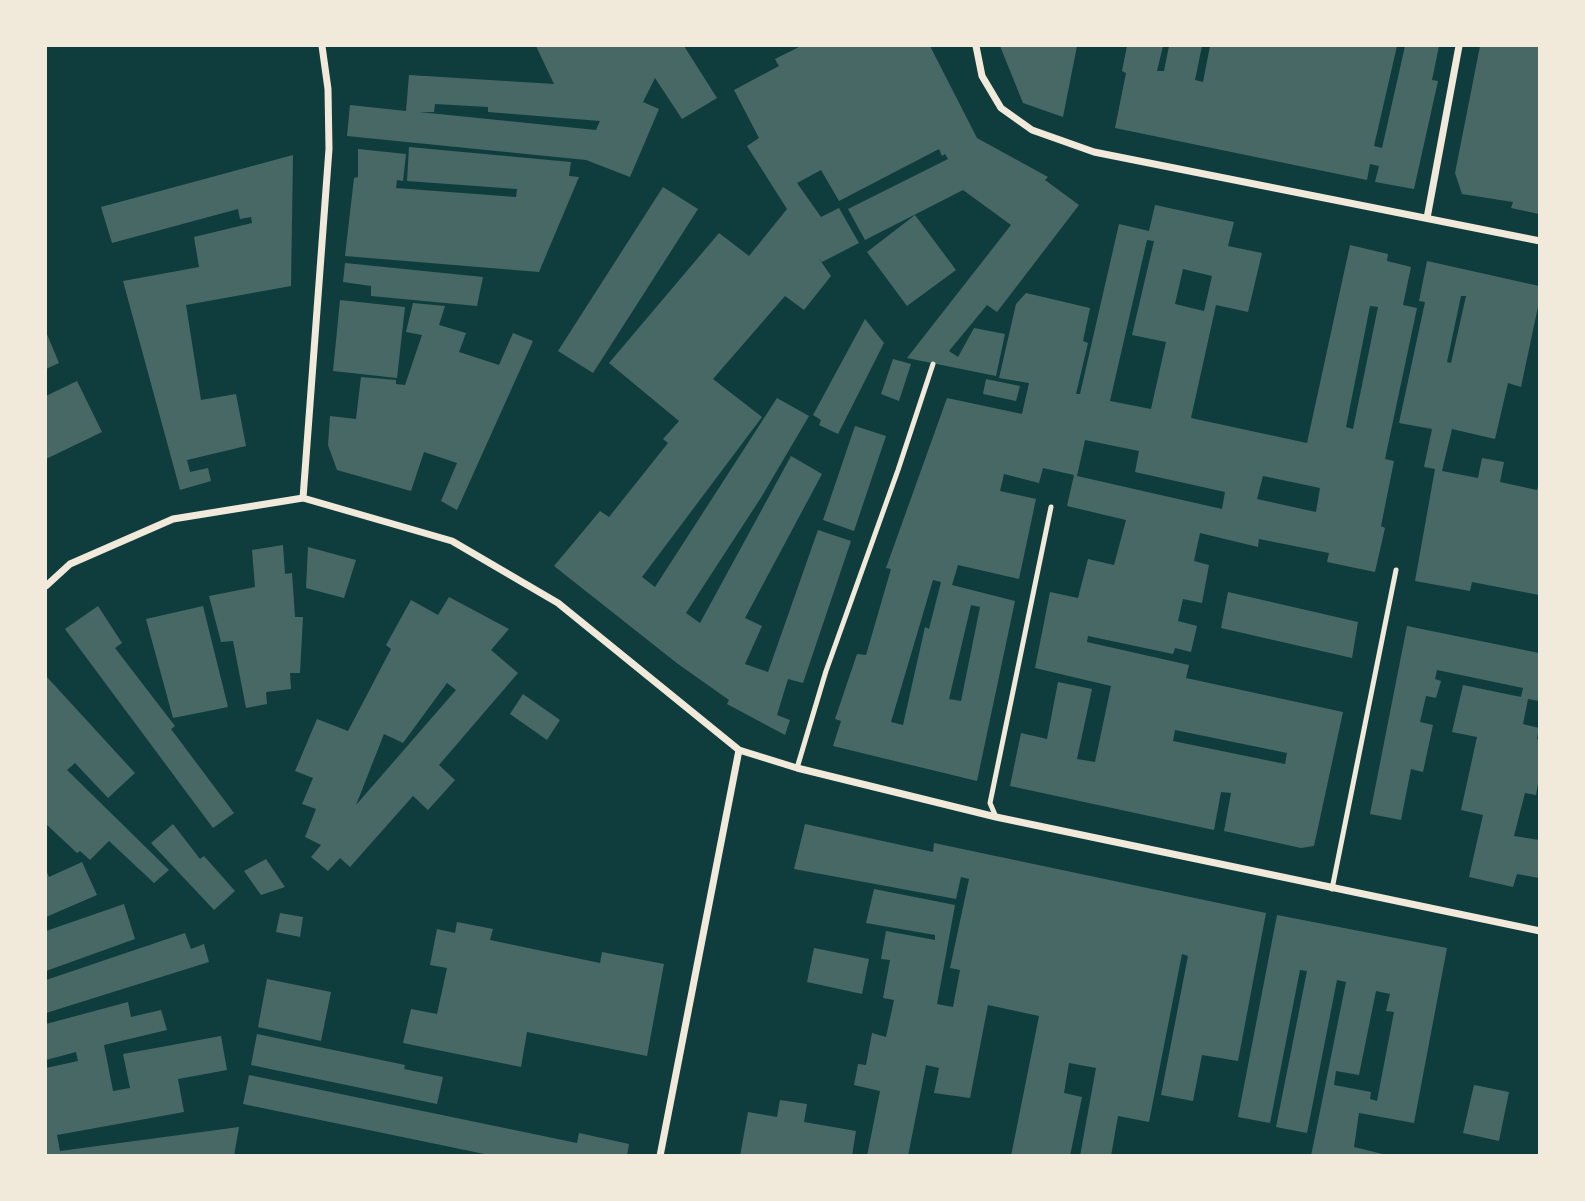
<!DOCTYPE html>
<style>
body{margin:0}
#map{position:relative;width:1585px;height:1201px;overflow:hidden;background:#0f3d3e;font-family:Cabin,sans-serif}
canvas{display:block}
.frame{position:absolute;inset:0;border:47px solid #f1e9da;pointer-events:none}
</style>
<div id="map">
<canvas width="1585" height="1201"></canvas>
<div class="frame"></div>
</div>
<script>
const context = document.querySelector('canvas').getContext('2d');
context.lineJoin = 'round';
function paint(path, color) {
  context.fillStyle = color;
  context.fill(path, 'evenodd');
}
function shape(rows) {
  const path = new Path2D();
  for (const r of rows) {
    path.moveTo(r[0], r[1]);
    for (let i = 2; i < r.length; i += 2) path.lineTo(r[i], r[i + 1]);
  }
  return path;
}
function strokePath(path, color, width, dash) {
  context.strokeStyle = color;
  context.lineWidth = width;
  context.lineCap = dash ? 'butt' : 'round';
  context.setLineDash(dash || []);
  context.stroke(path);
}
paint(shape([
 [536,46,684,46,717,98,682,119,655,78,643,102,659,109,630,177,586,160,347,136,350,105,406,111,409,75,554,84],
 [435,104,488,107,488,112,600,121,596,130,419,112,434,112],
 [801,46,930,46,977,138,1048,177,1045,180,1079,205,997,312,987,305,949,351,958,357,974,328,1005,334,996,376,907,358,1011,225,963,190,865,240,848,209,948,159,945,154,942,156,939,149,839,201,821,170,797,183,821,217,839,208,859,243,822,262,818,257,831,276,804,310,785,296,713,379,762,417,642,577,655,587,777,398,809,416,762,496,686,613,700,623,791,456,822,474,745,618,762,626,745,664,768,672,818,530,851,541,803,683,788,679,777,715,790,720,785,735,727,704,729,700,678,664,554,566,600,511,609,517,668,443,663,439,679,421,609,363,719,233,749,256,787,209,747,146,759,138,734,90,779,66,775,59],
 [1000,46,1077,46,1063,117,1023,103],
 [1127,46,1163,46,1157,71,1164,71,1169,46,1202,46,1195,80,1203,82,1210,46,1397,46,1374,146,1382,148,1405,46,1439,46,1432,80,1438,81,1414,189,1375,182,1379,166,1370,164,1367,180,1115,128,1126,73,1122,71],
 [1480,46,1539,46,1539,214,1511,208,1513,202,1462,194,1455,173],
 [409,147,571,162,569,176,579,177,539,272,345,256,354,178,358,177,358,149,406,154,403,181,397,180,396,188,516,197,517,189,407,181],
 [293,155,291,286,186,305,201,400,236,394,246,446,187,460,190,472,208,468,211,481,180,490,123,281,199,267,194,237,252,223,251,217,240,219,238,209,112,243,101,207],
 [663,187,698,209,593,373,558,351],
 [1155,205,1234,222,1228,246,1262,253,1248,312,1216,305,1191,418,1307,443,1350,245,1388,254,1387,261,1411,267,1403,305,1417,308,1385,459,1394,461,1381,526,1385,528,1375,572,1327,562,1329,553,1259,539,1258,547,1200,533,1194,561,1209,565,1202,603,1183,599,1178,621,1197,626,1191,652,1175,648,1173,654,1088,636,1087,642,1189,665,1186,678,1343,712,1314,846,1301,848,1224,831,1231,793,1221,792,1214,830,1010,786,1021,733,1047,739,1058,682,1092,689,1077,759,1095,762,1111,686,1035,668,1050,592,1078,598,1088,559,1114,565,1126,520,1067,506,1074,475,1043,468,1039,483,1004,474,1000,491,1036,499,1019,579,958,565,952,585,1015,601,977,781,833,746,841,721,835,719,857,654,866,655,891,569,886,568,947,398,1022,414,1029,383,999,378,1016,304,1026,293,1090,308,1083,341,1088,343,1076,394,1080,394,1119,224,1149,231],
 [1147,240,1154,241,1132,335,1166,342,1151,409,1110,401],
 [1183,269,1212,276,1204,311,1175,304],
 [1370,306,1378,307,1353,429,1346,427],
 [1085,440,1139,451,1135,472,1225,492,1222,509,1077,476],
 [1263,476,1320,488,1316,512,1257,499],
 [933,580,941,582,929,629,925,627,903,725,891,722],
 [971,605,980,607,961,701,949,699],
 [1175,730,1287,753,1285,764,1173,741],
 [915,215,956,270,907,306,867,252],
 [1427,261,1539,286,1539,302,1521,387,1508,383,1495,439,1452,429,1442,471,1478,478,1482,458,1504,462,1500,482,1537,490,1539,483,1539,595,1472,582,1470,591,1415,581,1435,469,1424,467,1432,429,1399,423,1425,302,1419,301],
 [1461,296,1466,296,1451,363,1447,362],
 [345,263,483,277,477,306,371,296,371,286,343,282],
 [340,300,405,307,397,378,333,371],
 [413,303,445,306,439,325,466,333,459,352,499,365,513,333,533,341,457,510,441,501,457,463,424,452,411,491,337,470,328,445,330,416,356,419,361,377,396,380,396,384,405,385,422,335,406,332],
 [865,319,884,343,838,434,819,425,821,420,813,415],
 [46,332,59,363,46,369],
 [893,359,911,364,899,401,881,394],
 [986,379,1020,386,1016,401,983,394],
 [77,381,102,432,46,459,46,396],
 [855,426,886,436,854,531,823,520],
 [283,545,285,574,292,573,295,617,303,617,300,673,290,673,291,689,266,692,267,704,246,708,233,641,221,642,209,596,255,587,252,550],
 [308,547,356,560,344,598,306,588],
 [1228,592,1358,622,1352,658,1221,628],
 [449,597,509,629,491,650,518,673,439,765,455,780,428,810,413,796,350,867,340,858,328,871,311,857,321,845,305,837,316,809,302,804,313,778,295,771,317,719,348,731,391,649,386,645,411,600,438,615],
 [447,683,456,690,356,805,384,734,403,743],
 [98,606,122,643,115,648,175,726,171,729,234,813,213,828,65,629],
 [203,606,228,707,173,718,146,619],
 [1407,626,1539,653,1539,701,1528,699,1523,724,1539,728,1537,739,1539,740,1539,778,1536,795,1525,793,1514,836,1539,840,1539,878,1517,874,1513,887,1469,877,1483,815,1461,810,1477,737,1452,732,1463,685,1521,697,1523,688,1437,670,1435,679,1441,681,1436,698,1426,696,1420,722,1433,725,1423,772,1411,769,1401,820,1370,814],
 [46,676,135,773,108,798,75,763,67,770,169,870,154,883,109,841,90,860,80,851,77,853,46,824],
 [523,694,560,720,547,740,510,714],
 [173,824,200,859,204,856,235,891,214,910,151,843],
 [805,824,933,852,934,843,1266,913,1238,1061,1202,1055,1193,1101,1161,1095,1188,956,1182,954,1149,1122,1118,1116,1111,1156,1080,1156,1096,1068,1069,1063,1064,1093,1082,1097,1070,1156,1011,1156,1039,1016,988,1005,970,1098,934,1093,939,1068,926,1065,908,1156,867,1156,880,1091,854,1085,858,1064,866,1065,872,1033,886,1037,894,1000,883,998,890,960,881,959,886,931,935,940,935,935,866,923,874,889,955,905,937,1004,953,1007,960,970,950,968,969,879,961,877,956,899,794,869],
 [266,859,285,887,261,895,244,871],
 [82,862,97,895,46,917,46,870,49,877],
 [124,904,135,939,46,971,46,931],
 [280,913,303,917,300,937,276,932],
 [1277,915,1447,948,1414,1123,1359,1113,1354,1147,1391,1156,1311,1156,1346,982,1337,980,1307,1133,1276,1127,1307,971,1300,970,1270,1123,1238,1117],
 [1376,991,1390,994,1386,1011,1394,1012,1377,1101,1370,1099,1371,1092,1334,1085,1336,1071,1359,1075],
 [457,922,493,929,490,940,600,963,602,952,664,964,647,1056,527,1032,521,1067,403,1043,411,1009,437,1014,447,968,430,965,437,929,455,933],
 [185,933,191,949,204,944,209,962,46,1013,46,980],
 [814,948,869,959,862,994,807,982],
 [267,979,331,992,321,1041,258,1027],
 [128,1002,131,1017,161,1010,167,1030,104,1045,113,1091,130,1088,123,1054,221,1036,227,1070,178,1079,184,1112,57,1135,60,1151,239,1127,234,1156,46,1156,46,1068,78,1061,76,1052,46,1060,46,1024],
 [257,1034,405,1065,404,1069,443,1077,437,1104,251,1065],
 [249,1075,577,1143,579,1133,629,1144,627,1156,494,1156,243,1104],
 [1474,1085,1509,1092,1499,1141,1463,1133],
 [780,1100,807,1104,804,1122,856,1131,852,1156,740,1156,748,1112,777,1117]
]), '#486865');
strokePath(shape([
 [797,768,826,671,898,470,933,364],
 [996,817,990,803,1051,507],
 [1332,889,1396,570]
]), '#f1e9da', 5);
strokePath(shape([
 [976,46,982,76,1001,108,1032,130,1094,152,1540,241],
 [1427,218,1459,46],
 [303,498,329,149,328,89,322,46],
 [46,586,70,564,173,519,303,498,452,541,558,603,739,750,797,768,996,817,1540,931],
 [660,1156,739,750]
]), '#f1e9da', 7);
</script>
